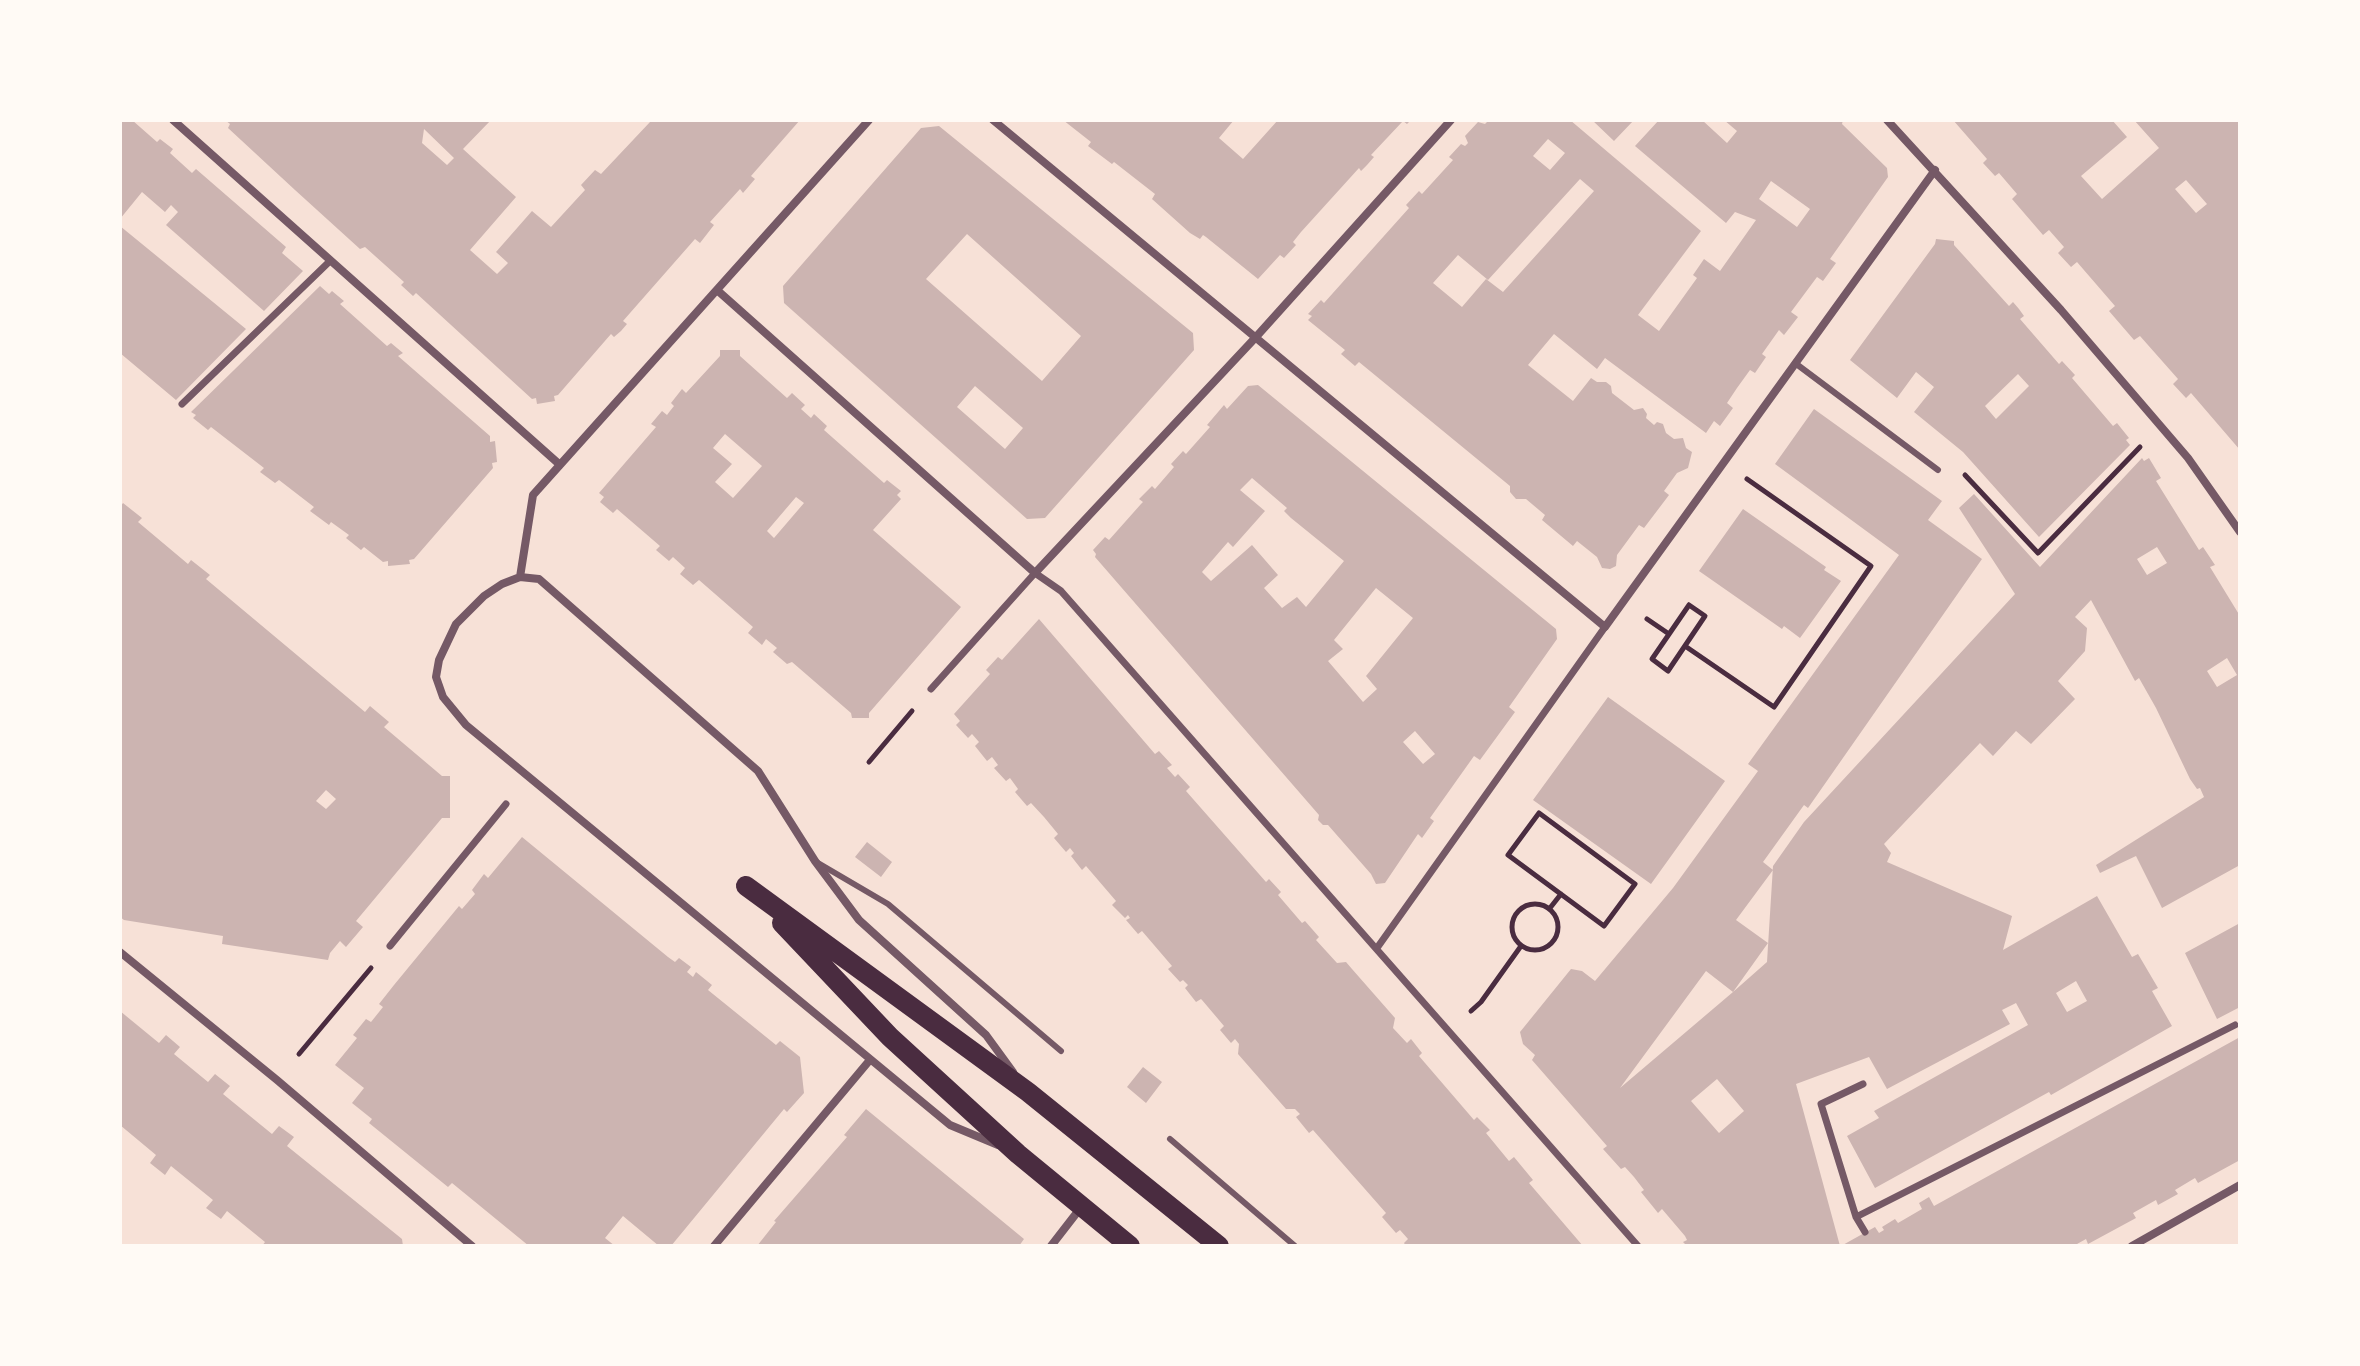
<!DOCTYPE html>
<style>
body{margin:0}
#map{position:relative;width:2360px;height:1366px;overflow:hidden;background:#f7e1d7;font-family:Figtree,sans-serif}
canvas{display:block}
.frame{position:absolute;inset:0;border:122px solid #fffaf5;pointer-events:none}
</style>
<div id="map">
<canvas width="2360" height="1366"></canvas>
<div class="frame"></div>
</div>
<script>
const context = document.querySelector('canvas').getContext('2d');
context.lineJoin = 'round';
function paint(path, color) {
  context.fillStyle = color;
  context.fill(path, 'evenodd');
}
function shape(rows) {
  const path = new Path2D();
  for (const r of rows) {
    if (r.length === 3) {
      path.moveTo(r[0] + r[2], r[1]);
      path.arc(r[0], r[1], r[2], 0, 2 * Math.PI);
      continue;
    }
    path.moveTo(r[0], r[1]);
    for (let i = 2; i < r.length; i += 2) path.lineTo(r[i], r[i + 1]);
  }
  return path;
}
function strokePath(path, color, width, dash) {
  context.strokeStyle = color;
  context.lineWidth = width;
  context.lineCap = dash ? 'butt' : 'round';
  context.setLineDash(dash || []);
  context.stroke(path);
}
paint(shape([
 [120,120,132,120,157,142,160,139,173,149,170,153,192,173,196,169,286,247,282,253,303,271,264,311,166,225,178,212,171,205,165,212,142,192,120,219],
 [225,120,491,120,463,149,516,197,470,250,497,274,508,263,496,252,532,211,551,227,585,190,581,185,595,170,601,174,650,122,647,120,800,120,751,176,755,179,743,193,740,189,710,222,714,225,700,243,695,239,623,321,627,324,621,331,614,337,611,334,558,395,554,396,555,401,537,404,536,398,532,399,416,293,413,296,401,285,404,282,365,247,360,249,295,190,228,128,230,124],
 [424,129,454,158,447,165,422,143],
 [1063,120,1234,120,1219,138,1243,159,1278,120,1411,120,1407,124,1403,121,1371,155,1374,157,1367,165,1361,171,1359,168,1301,232,1293,242,1296,245,1284,258,1280,255,1258,279,1206,237,1203,235,1200,239,1190,233,1152,199,1155,194,1114,162,1112,164,1088,146,1091,142],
 [1489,120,1570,120,1701,231,1638,315,1659,331,1697,278,1693,275,1704,259,1720,271,1756,220,1735,212,1726,223,1635,146,1659,120,1702,120,1727,143,1737,131,1724,120,1843,120,1842,124,1887,168,1888,177,1830,259,1836,263,1823,281,1817,277,1791,312,1798,317,1784,335,1779,330,1762,354,1766,357,1755,373,1750,370,1737,388,1727,403,1733,408,1720,426,1714,421,1706,433,1605,358,1597,369,1554,334,1528,365,1573,401,1591,378,1597,382,1606,382,1611,386,1612,393,1634,410,1643,408,1647,414,1646,418,1654,425,1657,422,1663,424,1666,433,1674,439,1683,438,1686,448,1692,452,1688,468,1677,473,1664,491,1669,495,1666,499,1644,528,1639,525,1617,555,1616,566,1610,569,1602,568,1597,557,1577,541,1573,546,1542,520,1545,515,1526,499,1516,499,1510,492,1510,486,1359,362,1355,366,1341,354,1345,350,1308,320,1312,316,1308,314,1321,300,1324,303,1409,208,1406,205,1419,191,1422,194,1453,160,1449,157,1461,144,1465,146,1468,143,1465,136,1478,122,1485,124],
 [1548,139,1565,153,1550,170,1533,156],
 [1580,179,1594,191,1503,292,1486,279,1462,307,1433,283,1458,255,1488,280],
 [1771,181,1810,209,1797,227,1759,199],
 [1592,120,1634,120,1614,141],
 [1953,120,2112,120,2127,137,2081,176,2102,199,2159,148,2134,120,2240,120,2240,450,2191,393,2186,398,2173,384,2178,379,2140,336,2134,340,2109,311,2115,306,2077,262,2071,267,2058,253,2064,247,2049,230,2043,235,2012,199,2017,194,1999,173,1995,176,1983,163,1987,159],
 [2186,180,2207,204,2196,213,2175,189],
 [939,126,1193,333,1194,350,1045,518,1027,519,784,303,783,286,921,128],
 [967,234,1081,336,1042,381,926,279],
 [975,386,1023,428,1005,449,957,407],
 [120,226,246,329,176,400,120,353],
 [1936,239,1954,241,1954,245,2009,306,2013,302,2019,309,2024,316,2020,319,2059,364,2062,361,2075,375,2072,378,2113,426,2117,423,2129,438,2126,440,2130,445,2039,537,1963,452,1914,412,1934,387,1916,372,1897,398,1850,360,1935,244],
 [2018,374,2029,386,1996,419,1985,406],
 [320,286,329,294,332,291,344,301,340,304,387,346,391,343,403,353,398,356,490,436,490,442,495,441,497,462,492,463,493,468,414,559,409,560,410,564,388,566,388,561,383,562,364,547,361,550,346,538,349,535,331,522,329,525,310,511,314,507,279,480,275,483,260,472,264,468,211,427,208,430,193,418,196,415,191,412],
 [720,350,740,350,740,356,787,398,792,393,805,405,801,409,811,418,814,414,827,426,824,430,884,483,887,480,901,491,897,495,901,499,873,530,961,607,869,713,869,718,852,718,851,713,792,662,787,664,773,652,777,648,766,639,762,645,748,633,753,627,699,580,693,585,680,574,685,568,673,557,669,561,656,550,660,546,617,509,613,513,600,502,604,497,599,493,656,427,651,424,662,411,667,415,670,411,674,406,671,403,682,389,686,393,720,356],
 [725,434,762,466,733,498,715,482,732,464,713,448],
 [796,497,804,503,774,538,767,531],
 [1258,385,1556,629,1557,639,1509,707,1515,712,1480,760,1474,756,1430,818,1434,821,1422,838,1418,834,1385,883,1376,884,1371,874,1328,825,1323,825,1318,820,1319,815,1095,557,1096,554,1093,550,1105,537,1109,540,1141,504,1143,502,1139,499,1152,486,1155,489,1174,467,1171,464,1183,451,1186,454,1210,427,1207,425,1224,405,1227,409,1248,386],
 [1252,478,1287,508,1284,511,1291,518,1344,561,1306,607,1297,597,1282,608,1264,588,1278,575,1252,545,1211,581,1202,572,1228,542,1233,547,1265,511,1240,490],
 [1376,588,1413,618,1366,676,1377,689,1363,702,1328,661,1343,649,1334,640],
 [1415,731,1435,754,1423,764,1403,742],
 [1814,409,1942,501,1928,520,1982,559,1808,808,1804,805,1763,862,1773,870,1736,920,1768,943,1733,992,1767,962,1773,866,1804,822,2015,594,1959,508,1974,494,2040,567,2142,458,2144,461,2149,458,2161,478,2156,481,2199,550,2203,547,2215,565,2210,567,2240,616,2240,865,2162,908,2136,856,2100,873,2096,865,2204,797,2200,788,2197,789,2190,779,2156,708,2139,678,2135,681,2091,600,2075,617,2087,628,2085,651,2058,681,2075,699,2031,744,2016,731,1993,756,1980,743,1884,844,1891,853,1887,862,2012,916,2003,950,2097,896,2132,957,2138,954,2158,988,2152,991,2172,1026,2051,1095,2049,1092,1875,1188,1847,1136,1879,1118,1874,1111,2028,1025,2016,1003,2002,1010,2010,1024,1887,1089,1869,1057,1796,1084,1840,1246,1687,1246,1683,1242,1687,1240,1685,1236,1662,1209,1658,1213,1654,1208,1641,1192,1644,1190,1634,1177,1625,1167,1621,1169,1603,1149,1607,1146,1532,1060,1535,1055,1523,1044,1520,1032,1571,969,1582,971,1595,981,1673,888,1758,771,1748,764,1899,555,1775,464],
 [2157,547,2167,563,2147,575,2137,559],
 [2227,658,2237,675,2217,687,2207,671],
 [1706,971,1733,992,1620,1088],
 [2076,981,2087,1001,2067,1012,2056,993],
 [1717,1079,1744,1111,1719,1133,1691,1101],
 [123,503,142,518,138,522,188,564,191,560,210,575,206,579,365,712,370,706,389,722,384,727,442,776,450,776,450,818,442,818,356,921,363,927,346,947,340,941,330,953,328,960,222,944,223,936,124,920,120,917,120,507],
 [326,790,336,799,326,809,316,801],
 [1743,509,1826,567,1824,570,1841,581,1800,638,1784,626,1782,629,1699,571],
 [1039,619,1155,754,1159,751,1172,765,1167,768,1175,777,1178,774,1190,787,1186,791,1266,882,1269,879,1281,892,1278,895,1302,923,1305,921,1319,937,1316,940,1337,963,1346,962,1352,969,1395,1018,1393,1028,1407,1043,1411,1039,1422,1053,1419,1056,1474,1120,1477,1117,1490,1130,1486,1133,1509,1161,1514,1157,1533,1180,1529,1183,1583,1246,1406,1246,1404,1243,1408,1239,1400,1230,1396,1233,1382,1217,1386,1213,1313,1130,1309,1133,1296,1117,1300,1114,1295,1109,1286,1109,1238,1054,1239,1044,1235,1039,1231,1043,1220,1030,1224,1026,1202,1000,1201,999,1196,1002,1185,988,1188,985,1183,980,1180,982,1168,969,1172,966,1142,931,1138,934,1126,920,1130,918,1128,915,1125,918,1112,905,1116,901,1086,866,1082,870,1071,856,1074,853,1070,848,1066,852,1054,838,1058,834,1044,817,1031,803,1027,806,1015,792,1018,789,1010,778,1006,781,994,768,998,765,992,757,987,761,975,746,979,742,972,734,968,738,956,725,960,721,954,714,990,674,986,670,998,657,1002,660],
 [1608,697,1725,781,1651,884,1533,800],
 [522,837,668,957,675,962,679,958,691,967,687,972,693,977,696,972,712,985,708,990,776,1045,780,1041,800,1057,804,1093,787,1112,784,1109,671,1246,659,1246,623,1216,605,1238,615,1246,529,1246,452,1183,448,1187,369,1123,372,1119,352,1103,364,1088,335,1065,357,1038,353,1035,366,1019,371,1022,383,1007,379,1004,394,985,459,906,462,909,475,894,472,890,484,874,488,878],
 [867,842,892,862,881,877,855,857],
 [2240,923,2240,1007,2217,1019,2185,953],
 [120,1011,159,1043,166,1035,180,1047,174,1054,208,1082,215,1074,230,1086,223,1094,272,1134,279,1126,294,1137,287,1146,402,1239,403,1246,262,1246,265,1242,227,1211,221,1219,206,1208,213,1200,171,1166,165,1175,150,1163,156,1155,120,1125],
 [2240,1037,2240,1160,2198,1183,2195,1178,2175,1190,2178,1194,2158,1205,2156,1200,2133,1213,2136,1218,2088,1244,2086,1239,2077,1244,2078,1246,1841,1246,1875,1227,1879,1233,1884,1230,1882,1227,1895,1219,1898,1223,1922,1209,1919,1203,1929,1197,1934,1206],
 [1143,1067,1162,1082,1146,1103,1127,1087],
 [866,1109,1024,1239,1019,1246,757,1246,776,1222,774,1221,847,1137,844,1135]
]), '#ccb4b1');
strokePath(shape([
 [1965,475,2038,553,2140,447],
 [1689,605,1705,616,1668,671,1652,659,1689,605],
 [1647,619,1669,634],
 [1685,646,1774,707,1871,566,1747,479],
 [869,762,912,711],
 [1539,813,1635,884,1604,926,1508,855,1539,813],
 [1535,927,23],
 [1550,908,1561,894],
 [1471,1011,1481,1002,1521,946],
 [299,1054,371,968]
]), '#4a2c40', 5);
strokePath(shape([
 [1795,363,1938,470],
 [818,863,888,904,1061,1051],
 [1170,1139,1295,1246]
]), '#755966', 6);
strokePath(shape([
 [182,404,330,261],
 [931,689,1035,573,1061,591,1638,1246],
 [390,946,506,804],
 [1377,948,1605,627],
 [1863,1084,1821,1104,1856,1217,1865,1232],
 [1856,1217,2235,1025]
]), '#755966', 7);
strokePath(shape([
 [173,120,559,464],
 [993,120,1605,627,1935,170],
 [1887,120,2061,310,2188,458,2240,532],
 [717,290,1035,573,1256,337,1451,120],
 [520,577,533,495,869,120],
 [120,952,277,1080,472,1246],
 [998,1145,950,1125,466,725,443,697,436,677,439,660,456,624,484,596,502,584,520,577,539,579,758,771,815,861,859,920,986,1035,1013,1072],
 [714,1246,869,1061],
 [1051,1246,1082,1206],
 [2132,1246,2240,1185]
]), '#755966', 8);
strokePath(shape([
 [746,886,1028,1092,1219,1246],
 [782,923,890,1037,1018,1154,1130,1246]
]), '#4a2c40', 20);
</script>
